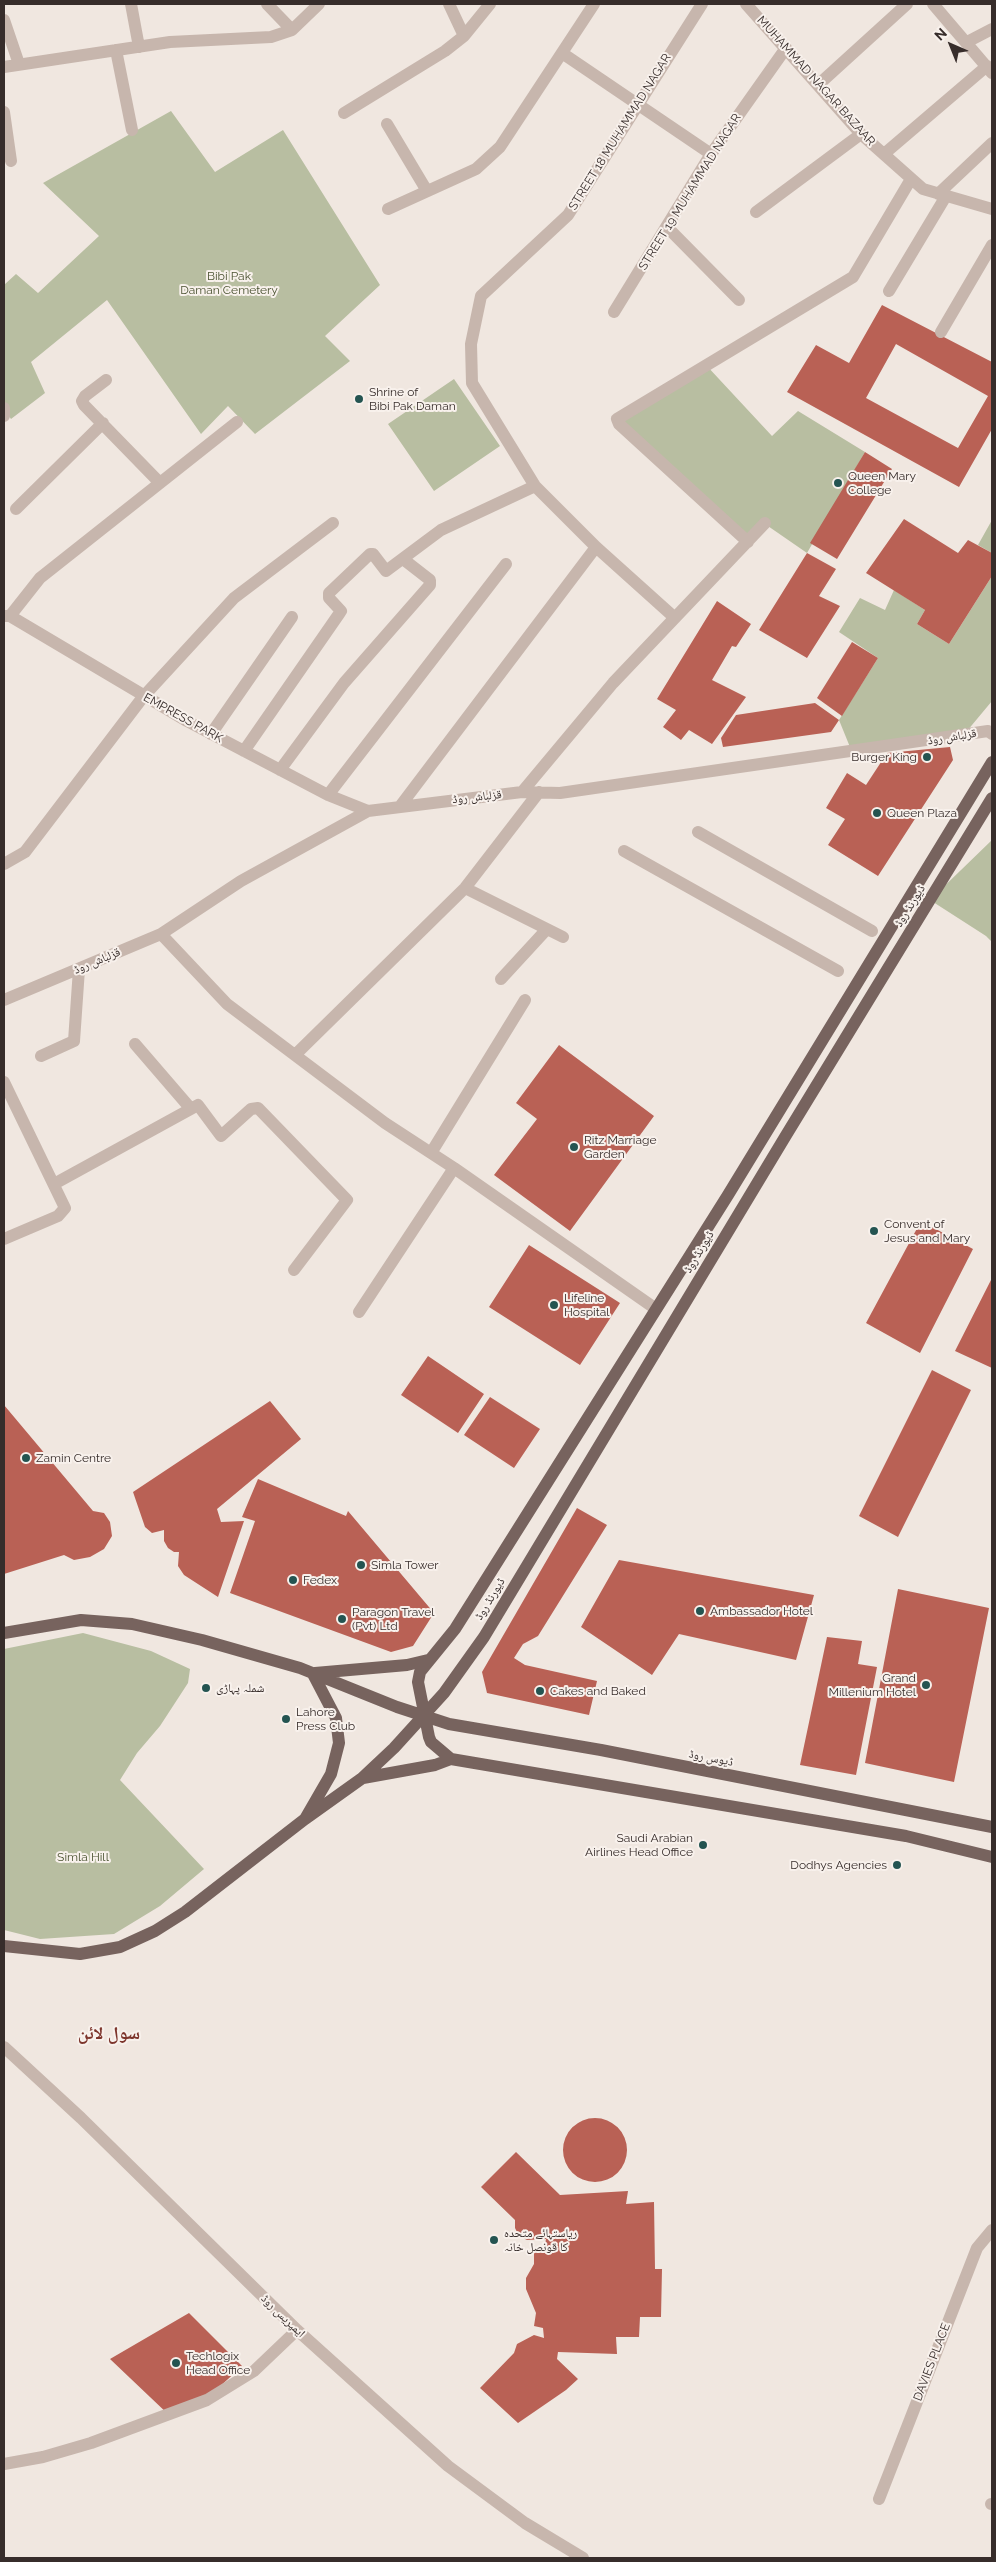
<!DOCTYPE html>
<meta charset="utf-8">
<style>
body{margin:0}
#map{position:relative;width:996px;height:2562px;overflow:hidden;background:#f0e7e0;font-family:Raleway,sans-serif}
canvas{display:block}
.frame{position:absolute;inset:0;border:5px solid #372d2b;pointer-events:none}
.north{position:absolute;left:926px;top:20px;width:50px;height:50px;-webkit-text-stroke:4px #f8f1ec;paint-order:stroke;rotate:316deg;font-size:14px;font-weight:700;line-height:20px;text-align:center;color:#372d2b}
.north::after{content:'';display:block;margin:auto;width:18px;height:22px;background:#372d2b;clip-path:polygon(50% 0,100% 100%,50% 72%,0 100%)}
</style>
<div id="map">
<canvas width="996" height="2562"></canvas>
<div class="frame"></div>
<div class="north">N</div>
</div>
<script>
const context = document.querySelector('canvas').getContext('2d');
context.lineJoin = 'round';
function paint(path, color) {
  context.fillStyle = color;
  context.fill(path, 'evenodd');
}
function shape(rows) {
  const path = new Path2D();
  for (const r of rows) {
    if (r.length === 3) {
      path.moveTo(r[0] + r[2], r[1]);
      path.arc(r[0], r[1], r[2], 0, 2 * Math.PI);
      continue;
    }
    path.moveTo(r[0], r[1]);
    for (let i = 2; i < r.length; i += 2) path.lineTo(r[i], r[i + 1]);
  }
  return path;
}
function strokePath(path, color, width, dash) {
  context.strokeStyle = color;
  context.lineWidth = width;
  context.lineCap = dash ? 'butt' : 'round';
  context.setLineDash(dash || []);
  context.stroke(path);
}
function label(font, color, halo, rows, align = 'center') {
  context.font = font + ' Raleway,"Noto Naskh Arabic",sans-serif';
  context.lineWidth = 4;
  context.setLineDash([]);
  context.textBaseline = 'middle';
  context.strokeStyle = halo;
  context.fillStyle = color;
  for (const [text, x, y, turn = 0] of rows) {
    context.save();
    context.translate(x, y);
    context.rotate((+turn || 0) * Math.PI / 180);
    context.textAlign = isNaN(turn) ? turn : align;
    if (halo) context.strokeText(text, 0, 0);
    context.fillText(text, 0, 0);
    context.restore();
  }
}
paint(shape([
 [171,111,215,172,283,130,380,285,325,336,350,361,255,434,228,406,201,434,107,300,31,362,45,393,11,419,4,409,4,285,16,274,38,293,99,236,43,183],
 [706,365,772,436,798,411,865,452,807,553,765,524,748,542,619,424],
 [454,379,500,446,434,491,388,424],
 [992,520,992,553,978,545],
 [992,576,992,701,962,737,852,752,839,720,878,658,839,632,860,598,885,610,894,590,925,610,917,624,949,644],
 [992,840,992,942,986,936,930,900],
 [83,1633,151,1651,190,1669,188,1683,160,1726,137,1753,120,1780,204,1869,160,1906,114,1934,40,1939,4,1930,4,1649]
]), '#b8bea1');
paint(shape([
 [882,305,992,362,992,429,959,487,787,392,816,345,849,363],
 [896,344,988,396,958,448,866,398],
 [865,452,892,469,837,559,810,543],
 [904,519,958,553,968,540,992,553,992,576,949,644,917,624,925,610,866,573],
 [807,553,836,569,819,596,840,606,807,658,759,630],
 [717,601,751,624,736,647,732,646,712,680,746,697,712,744,689,730,681,740,663,727,676,710,657,699],
 [852,642,878,658,842,716,817,698],
 [815,703,839,720,831,732,723,747,721,738,736,715],
 [950,747,953,760,878,876,828,845,845,819,826,808,847,773,866,785,887,753],
 [559,1045,654,1116,570,1231,494,1175,537,1119,516,1103],
 [921,1221,973,1249,920,1353,866,1323],
 [529,1245,620,1303,580,1365,489,1307],
 [992,1278,992,1368,955,1351],
 [428,1356,484,1394,458,1433,401,1395],
 [932,1370,971,1390,898,1537,859,1516],
 [490,1397,540,1429,514,1468,464,1435],
 [270,1401,301,1439,217,1509,221,1522,244,1521,218,1597,184,1575,178,1566,179,1552,174,1552,168,1548,164,1541,164,1530,152,1533,145,1527,133,1492],
 [4,1405,93,1511,104,1513,110,1522,112,1536,104,1549,90,1557,74,1560,64,1555,4,1574],
 [258,1479,346,1516,348,1511,434,1613,413,1646,391,1652,230,1593,255,1521,242,1517],
 [577,1508,607,1525,538,1636,523,1644,514,1658,525,1665,597,1681,589,1715,487,1693,482,1672],
 [619,1560,814,1595,796,1660,679,1634,652,1675,581,1627],
 [898,1589,989,1608,954,1782,865,1763],
 [827,1637,862,1641,858,1664,877,1667,856,1775,800,1765],
 [595,2150,32],
 [516,2152,560,2195,628,2191,626,2204,654,2202,655,2269,662,2269,661,2317,640,2317,639,2337,616,2337,617,2354,558,2352,557,2359,578,2379,566,2390,518,2423,480,2388,514,2353,517,2344,534,2335,544,2338,543,2328,534,2326,536,2313,526,2289,526,2278,534,2264,534,2249,544,2249,546,2239,527,2240,519,2236,515,2228,515,2220,481,2187],
 [189,2313,242,2366,198,2407,170,2416,110,2359]
]), '#b96155');
strokePath(shape([
 [131,4,139,47],
 [267,4,292,30],
 [449,4,464,36],
 [746,4,861,134,923,189,992,209],
 [933,4,992,73],
 [4,20,19,64],
 [967,42,992,29],
 [116,50,132,130],
 [562,53,711,154],
 [4,67,170,42,271,37,292,30,319,4],
 [818,85,907,4],
 [4,112,11,161],
 [344,113,445,51,464,36,490,4],
 [387,124,427,191],
 [884,154,987,66],
 [938,194,992,143],
 [388,209,476,169,500,147,594,4],
 [756,212,861,134],
 [667,227,739,300],
 [889,291,946,196],
 [614,312,711,154,786,48],
 [941,332,992,245],
 [106,380,85,396,82,401,84,405,160,483],
 [4,408,4,416],
 [16,509,103,423],
 [748,542,619,424,617,419,853,277,911,179],
 [4,616,10,616,187,721,328,795,368,811],
 [10,616,40,578,237,422],
 [675,618,596,547,535,486,472,383,471,344,481,296,568,215,702,4],
 [211,734,292,617],
 [244,751,339,614,341,611,329,598,329,593,370,554,373,554,386,571,441,530,535,486],
 [280,770,344,683,430,585,430,580,403,559],
 [522,792,613,683,765,523],
 [328,795,506,564],
 [401,805,596,547],
 [698,832,872,931],
 [624,851,838,971],
 [4,864,25,852,143,697,234,598,333,523],
 [465,888,563,937],
 [161,934,227,1004,385,1123,454,1168,656,1309],
 [501,979,547,929],
 [4,1000,161,934,241,881,368,811,522,792,560,793,988,731,992,734],
 [135,1044,191,1109],
 [295,1055,465,888,539,792],
 [41,1056,74,1041,79,969],
 [4,1082,65,1208,58,1216,4,1239],
 [431,1153,525,1000],
 [54,1184,198,1105,221,1136,251,1109,258,1108,347,1200,294,1270],
 [359,1312,454,1168],
 [4,2047,81,2118,297,2330,448,2466,525,2523,583,2558],
 [4,2464,43,2457,91,2443,207,2400,254,2371,297,2330],
 [879,2499,977,2248,992,2230],
 [991,2504,992,2504]
]), '#c7b6ad', 12);
strokePath(shape([
 [4,1633,81,1620,132,1624,202,1640,300,1668,397,1707,449,1724,601,1750,992,1827],
 [315,1673,407,1665,428,1660],
 [451,1759,431,1742,429,1737,418,1682,420,1672,455,1629,728,1195,992,762],
 [363,1778,435,1765,451,1759,906,1836,992,1857],
 [305,1819,361,1779,394,1748,444,1693,484,1637,785,1137,992,798],
 [4,1946,80,1954,120,1947,155,1931,185,1912,305,1819,331,1774,339,1743,336,1718,313,1674]
]), '#77635e', 12);
for (const [x, y, r, color] of [
 [359,399,5,"#245451"],
 [838,483,5,"#245451"],
 [927,757,5,"#245451"],
 [877,813,5,"#245451"],
 [574,1147,5,"#245451"],
 [874,1231,5,"#245451"],
 [554,1305,5,"#245451"],
 [26,1458,5,"#245451"],
 [361,1565,5,"#245451"],
 [293,1580,5,"#245451"],
 [700,1611,5,"#245451"],
 [342,1619,5,"#245451"],
 [926,1685,5,"#245451"],
 [206,1688,5,"#245451"],
 [540,1691,5,"#245451"],
 [286,1719,5,"#245451"],
 [703,1845,5,"#245451"],
 [897,1865,5,"#245451"],
 [494,2240,5,"#245451"],
 [176,2363,5,"#245451"]
]) {
  const dot = new Path2D();
  dot.arc(x, y, r, 0, 2 * Math.PI);
  context.fillStyle = color;
  context.fill(dot);
  strokePath(dot, '#f8f1ec', 2);
}
label('12px', '#372d2b', '#f8f1ec', [
 ["MUHAMMAD NAGAR BAZAAR",816,81,48],
 ["STREET 18 MUHAMMAD NAGAR",620,132,-58],
 ["STREET 19 MUHAMMAD NAGAR",690,192,-58],
 ["EMPRESS PARK",183,718,29],
 ["قزلباش روڈ",952,737,-9],
 ["قزلباش روڈ",477,797,-6],
 ["ڈیورنڈ روڈ",910,906,-58],
 ["قزلباش روڈ",97,961,-23],
 ["ڈیورنڈ روڈ",699,1252,-59],
 ["ڈیورنڈ روڈ",490,1599,-59],
 ["ڈیوس روڈ",711,1758,11],
 ["ایمپریس روڈ",283,2316,44],
 ["DAVIES PLACE",932,2362,-69]
]);
label('12px', '#4a5231', '#f8f1ec', [
 ["Bibi Pak",229,276],
 ["Daman Cemetery",229,290],
 ["Simla Hill",83,1857]
]);
label('12px', '#372d2b', '#f8f1ec', [
 ["Shrine of",369,392],
 ["Bibi Pak Daman",369,406],
 ["Queen Mary",848,476],
 ["College",848,490],
 ["Burger King",917,757,"right"],
 ["Queen Plaza",887,813],
 ["Ritz Marriage",584,1140],
 ["Garden",584,1154],
 ["Convent of",884,1224],
 ["Jesus and Mary",884,1238],
 ["Lifeline",564,1298],
 ["Hospital",564,1312],
 ["Zamin Centre",36,1458],
 ["Simla Tower",371,1565],
 ["Fedex",303,1580],
 ["Ambassador Hotel",710,1611],
 ["Paragon Travel",352,1612],
 ["(Pvt) Ltd",352,1626],
 ["Grand",916,1678,"right"],
 ["Millenium Hotel",916,1692,"right"],
 ["شملہ پہاڑی",216,1688],
 ["Cakes and Baked",550,1691],
 ["Lahore",296,1712],
 ["Press Club",296,1726],
 ["Saudi Arabian",693,1838,"right"],
 ["Airlines Head Office",693,1852,"right"],
 ["Dodhys Agencies",887,1865,"right"],
 ["ریاستہائے متحدہ",504,2233],
 ["کا قونصل خانہ",504,2247],
 ["Techlogix",186,2356],
 ["Head Office",186,2370]
], 'left');
label('bold 18px', '#7d352c', '#f8f1ec', [
 ["سول لائن",109,2034]
]);
</script>
